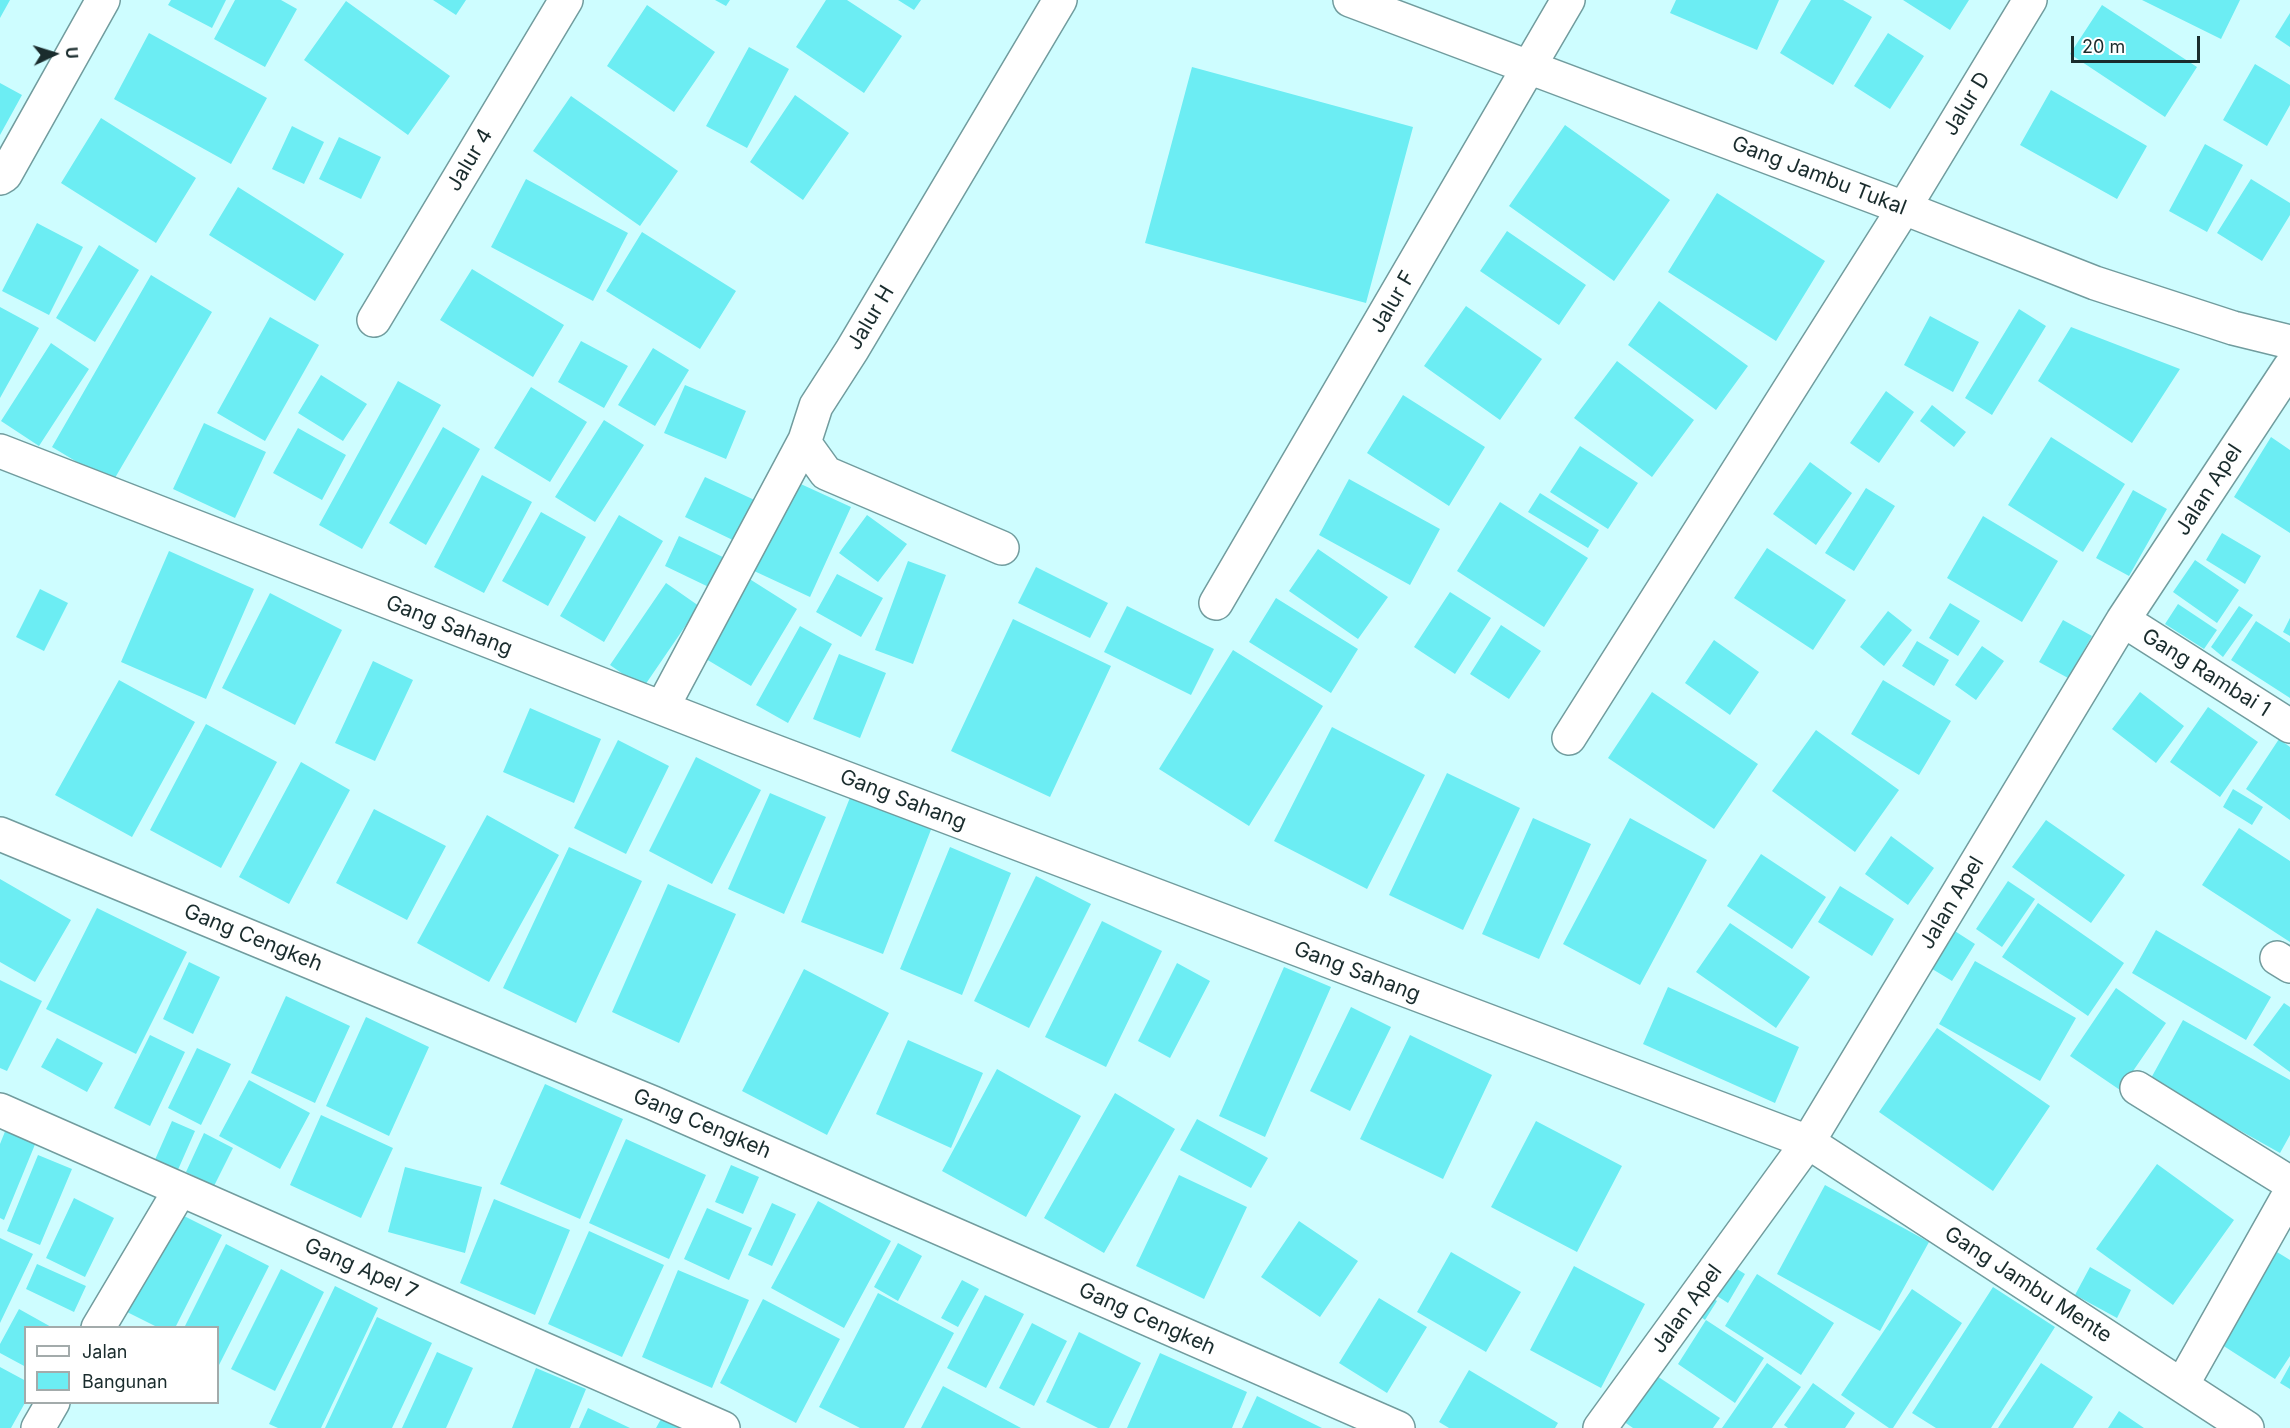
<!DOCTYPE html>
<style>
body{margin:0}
#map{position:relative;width:2290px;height:1428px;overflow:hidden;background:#cefdff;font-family:Inter,sans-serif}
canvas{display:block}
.legend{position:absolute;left:24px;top:1326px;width:195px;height:78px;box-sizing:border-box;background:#fff;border:2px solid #a3abab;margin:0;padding:8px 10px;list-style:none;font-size:18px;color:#1a2c2d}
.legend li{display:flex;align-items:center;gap:12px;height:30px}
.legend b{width:30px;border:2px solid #a3abab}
.north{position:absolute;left:24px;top:24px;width:60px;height:60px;-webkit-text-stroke:4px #fff;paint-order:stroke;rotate:86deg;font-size:16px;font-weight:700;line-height:24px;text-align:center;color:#1a2c2d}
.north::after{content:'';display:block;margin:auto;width:21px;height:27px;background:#1a2c2d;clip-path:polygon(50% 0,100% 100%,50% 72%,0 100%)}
.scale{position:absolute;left:2071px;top:36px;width:129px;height:27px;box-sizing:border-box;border:3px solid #1a2c2d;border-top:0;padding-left:8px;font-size:18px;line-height:21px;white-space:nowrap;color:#1a2c2d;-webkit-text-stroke:4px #fff;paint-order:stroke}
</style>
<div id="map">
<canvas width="2290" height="1428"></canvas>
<ul class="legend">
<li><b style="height:8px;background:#fff"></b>Jalan</li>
<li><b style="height:16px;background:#6cedf3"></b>Bangunan</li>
</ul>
<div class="north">U</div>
<div class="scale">20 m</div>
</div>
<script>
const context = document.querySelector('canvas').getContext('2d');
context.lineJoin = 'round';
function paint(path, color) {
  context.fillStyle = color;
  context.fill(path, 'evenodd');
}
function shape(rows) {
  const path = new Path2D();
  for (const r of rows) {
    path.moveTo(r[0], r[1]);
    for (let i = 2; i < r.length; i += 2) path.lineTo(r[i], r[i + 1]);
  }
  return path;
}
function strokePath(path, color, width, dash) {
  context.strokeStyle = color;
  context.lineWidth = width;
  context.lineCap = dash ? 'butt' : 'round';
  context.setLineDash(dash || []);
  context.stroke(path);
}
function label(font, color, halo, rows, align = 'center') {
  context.font = font + ' Inter,sans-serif';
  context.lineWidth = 4.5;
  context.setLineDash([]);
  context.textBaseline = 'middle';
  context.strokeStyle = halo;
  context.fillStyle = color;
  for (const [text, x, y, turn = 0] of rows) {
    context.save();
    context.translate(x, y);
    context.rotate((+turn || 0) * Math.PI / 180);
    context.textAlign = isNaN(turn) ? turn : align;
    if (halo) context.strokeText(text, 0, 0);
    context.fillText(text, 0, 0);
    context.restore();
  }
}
paint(shape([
 [0,0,10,0,0,18],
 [171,0,226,0,212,28,168,5],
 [235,0,281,0,297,9,265,67,214,39],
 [433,0,466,0,456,15],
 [715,0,730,0,726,6],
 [826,0,847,0,902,36,864,93,796,47],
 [898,0,921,0,914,10],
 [1676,0,1779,0,1757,50,1670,13],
 [1811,0,1843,0,1872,17,1833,85,1780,53],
 [1903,0,1969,0,1950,30],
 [2142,0,2240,0,2221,39],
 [346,1,450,76,408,135,304,60],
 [647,5,715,52,674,112,607,66],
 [2102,5,2197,67,2165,117,2070,54],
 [2290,13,2290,47,2275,37],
 [149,33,267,98,231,164,114,99],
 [1888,33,1924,56,1890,109,1854,86],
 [749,47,789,69,747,148,706,126],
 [2255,64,2290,85,2290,105,2267,146,2223,120],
 [1192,67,1413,127,1366,303,1145,243],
 [0,83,22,95,0,135],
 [2051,90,2147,146,2117,199,2020,145],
 [795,95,849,133,803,200,750,162],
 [571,96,678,171,640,226,533,151],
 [101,118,196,178,156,243,61,183],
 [1565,125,1670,200,1614,281,1509,206],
 [292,126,324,142,304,184,272,169],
 [339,137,381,157,361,199,319,179],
 [2205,144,2243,165,2207,232,2169,211],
 [526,179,628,233,593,301,491,247],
 [2251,179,2290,203,2290,215,2262,261,2217,233],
 [238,187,344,254,315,301,209,235],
 [1717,193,1825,261,1776,341,1668,272],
 [37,223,83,247,49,315,2,291],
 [1507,231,1586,285,1559,325,1480,271],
 [642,232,736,291,700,349,606,291],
 [99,245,139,270,95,342,56,318],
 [472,269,564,325,533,377,440,320],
 [151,275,212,312,112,483,52,447],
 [1659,301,1748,366,1716,410,1628,345],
 [1466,306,1542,359,1500,420,1424,366],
 [0,307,39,328,0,398],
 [2019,309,2046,326,1992,415,1965,398],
 [1930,316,1979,342,1953,392,1904,365],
 [270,317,319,345,265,441,217,413],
 [2071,327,2180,369,2132,443,2038,381],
 [581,341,628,366,604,408,558,382],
 [51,343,89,369,39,446,1,421],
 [653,348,689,370,655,426,618,405],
 [1617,361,1694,420,1652,477,1574,418],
 [321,375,367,404,343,441,298,413],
 [398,381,441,405,362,549,319,525],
 [685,385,746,411,726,459,664,433],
 [531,387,587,422,550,482,494,448],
 [1886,391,1914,412,1879,463,1850,443],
 [1403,395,1485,447,1449,506,1367,453],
 [1932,405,1966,432,1954,447,1920,421],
 [604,420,644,445,595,522,555,497],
 [204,423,266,452,235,518,173,489],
 [443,427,480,449,426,545,389,523],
 [298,428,346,455,322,500,273,473],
 [2051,437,2125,484,2083,552,2008,505],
 [2271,437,2290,450,2290,533,2234,497],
 [1580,446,1638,483,1608,529,1550,492],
 [1810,462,1852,493,1816,545,1773,514],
 [482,475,532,502,484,593,434,567],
 [705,477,761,503,741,544,685,517],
 [1349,479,1440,529,1410,585,1319,535],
 [792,480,851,507,810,597,752,570],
 [1866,488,1895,506,1854,571,1825,553],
 [2133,490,2167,509,2129,576,2096,558],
 [1540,493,1599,530,1588,548,1528,512],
 [1500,502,1588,558,1544,627,1457,571],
 [541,512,586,537,548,606,502,581],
 [619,515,663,541,604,642,560,616],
 [867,515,907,544,878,582,839,553],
 [1983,516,2058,561,2022,622,1947,578],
 [2222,533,2261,556,2245,584,2206,560],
 [679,536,729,560,715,590,665,566],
 [1767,548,1846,600,1813,650,1734,598],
 [1318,549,1388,597,1358,639,1289,591],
 [169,551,254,589,206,699,121,662],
 [2195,560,2239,590,2217,623,2173,592],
 [908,561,946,575,913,664,875,650],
 [1036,567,1108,603,1090,638,1018,603],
 [837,574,883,598,861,637,816,612],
 [748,578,797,609,751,686,701,656],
 [666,583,699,606,643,688,610,665],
 [40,589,68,603,44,651,16,637],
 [1450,592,1491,618,1455,674,1414,647],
 [270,593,342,630,295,725,222,688],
 [1276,598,1358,649,1331,693,1249,642],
 [1950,603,1980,621,1958,656,1929,638],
 [2178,604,2217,630,2204,649,2165,624],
 [1127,606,1214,649,1191,695,1104,652],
 [2239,606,2253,615,2223,657,2211,647],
 [1888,611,1912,630,1884,666,1860,647],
 [2290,618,2290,636,2283,632],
 [1013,619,1111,666,1050,797,951,751],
 [2063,620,2092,636,2068,678,2039,662],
 [2256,621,2290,643,2290,698,2231,660],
 [1501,625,1541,651,1509,699,1470,674],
 [800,626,832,644,788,723,756,705],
 [1714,640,1759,672,1730,715,1685,683],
 [1917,641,1949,660,1934,686,1902,666],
 [1982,646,2004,661,1976,700,1955,685],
 [1233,650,1323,706,1249,826,1159,769],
 [839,654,886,673,860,738,813,719],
 [373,661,413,680,375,761,335,743],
 [119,680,195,722,132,837,55,795],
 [1883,680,1951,721,1919,775,1851,734],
 [1652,692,1758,764,1714,829,1608,758],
 [2140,692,2184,726,2156,763,2112,729],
 [2208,707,2258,742,2220,797,2170,762],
 [530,708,601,739,574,803,503,772],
 [206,724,277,762,221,868,150,830],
 [1332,727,1425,775,1367,889,1274,841],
 [1816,730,1899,790,1855,852,1772,791],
 [2279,739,2290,747,2290,820,2246,789],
 [618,740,669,766,626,854,574,828],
 [696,757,761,790,712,884,649,851],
 [301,762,350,790,289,904,239,877],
 [1447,773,1520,808,1463,930,1389,895],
 [2233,789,2263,807,2252,825,2223,807],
 [770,793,826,817,784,914,728,889],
 [851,795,932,827,883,954,801,922],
 [374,809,446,846,407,920,336,883],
 [487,815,559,855,489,982,417,943],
 [1533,818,1591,844,1539,959,1482,934],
 [1630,818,1707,860,1640,985,1563,944],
 [2046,820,2125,875,2091,923,2012,867],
 [2239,828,2290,861,2290,942,2202,885],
 [1891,836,1934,868,1908,905,1865,874],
 [569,847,642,881,576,1023,503,988],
 [950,847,1011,873,962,995,900,969],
 [1761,854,1826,897,1792,949,1727,906],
 [1036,876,1091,904,1029,1028,974,1001],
 [0,879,71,920,35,982,0,962],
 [2008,881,2035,899,2002,947,1976,929],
 [668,884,736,914,679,1043,612,1012],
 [1840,886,1894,919,1872,956,1818,922],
 [2038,903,2124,963,2088,1016,2002,957],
 [97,908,187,952,136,1054,46,1009],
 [1102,921,1162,951,1106,1067,1045,1037],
 [1730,923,1810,977,1776,1028,1696,972],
 [1947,926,1975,944,1952,981,1924,964],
 [2156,930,2271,997,2246,1040,2132,973],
 [1975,961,2076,1018,2040,1081,1939,1024],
 [189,962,220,977,193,1034,163,1019],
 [1177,963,1210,981,1170,1058,1138,1041],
 [1284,967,1331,987,1265,1137,1219,1116],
 [804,969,889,1013,827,1135,742,1091],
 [0,980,42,1001,7,1071,0,1068],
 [1668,987,1799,1047,1775,1103,1643,1044],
 [2116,988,2166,1023,2120,1090,2070,1056],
 [286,996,350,1026,315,1103,251,1073],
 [2284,1003,2290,1007,2290,1072,2253,1045],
 [1351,1007,1391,1027,1350,1111,1310,1091],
 [366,1017,429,1047,389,1136,326,1106],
 [2183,1020,2290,1080,2290,1135,2280,1153,2150,1080],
 [1937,1028,2050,1106,1993,1191,1879,1112],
 [150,1035,185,1052,150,1126,114,1108],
 [1410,1035,1492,1075,1443,1179,1360,1139],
 [57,1038,103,1063,87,1092,41,1067],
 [908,1040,983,1073,951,1148,876,1114],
 [197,1048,231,1064,201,1125,168,1108],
 [997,1069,1081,1116,1026,1217,942,1171],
 [249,1080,310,1113,280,1169,219,1136],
 [545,1084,623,1119,580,1219,500,1184],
 [1115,1093,1175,1129,1104,1253,1044,1218],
 [321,1115,393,1148,361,1218,290,1185],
 [1197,1119,1268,1158,1251,1188,1180,1150],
 [172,1121,195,1131,177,1172,154,1162],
 [1536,1121,1622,1166,1577,1252,1491,1207],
 [6,1129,36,1142,4,1220,0,1218,0,1144],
 [204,1133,233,1148,214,1186,186,1172],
 [626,1139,706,1175,669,1259,589,1223],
 [38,1155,72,1169,40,1245,7,1231],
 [2157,1164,2234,1220,2173,1305,2096,1249],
 [731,1165,759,1177,743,1214,715,1202],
 [405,1167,482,1187,465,1253,388,1232],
 [1179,1175,1247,1207,1204,1299,1136,1266],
 [1825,1185,1929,1242,1880,1331,1777,1274],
 [74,1198,114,1218,85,1277,46,1258],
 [494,1199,570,1230,535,1315,460,1283],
 [818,1201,891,1241,844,1328,771,1288],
 [772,1203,796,1214,772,1266,748,1255],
 [707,1208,752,1228,729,1280,684,1259],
 [176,1212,222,1235,175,1328,159,1328,127,1312],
 [1299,1221,1358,1261,1320,1317,1261,1277],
 [589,1231,664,1265,622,1357,548,1324],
 [0,1238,33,1254,0,1323],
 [898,1243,922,1256,898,1301,874,1287],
 [226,1244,269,1266,218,1367,218,1328,184,1328],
 [1451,1252,1521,1292,1486,1352,1417,1312],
 [2277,1252,2290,1260,2290,1356,2275,1379,2219,1343],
 [1724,1261,1745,1274,1728,1303,1706,1289],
 [37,1264,86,1286,74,1312,26,1289],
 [1574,1266,1645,1304,1601,1388,1530,1350],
 [2090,1267,2131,1290,2117,1318,2075,1295],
 [281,1269,324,1292,275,1391,231,1369],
 [678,1270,749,1300,712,1388,642,1357],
 [1757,1274,1834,1323,1801,1375,1725,1326],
 [962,1280,979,1289,958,1327,941,1318],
 [335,1286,378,1308,321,1428,278,1428,269,1424],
 [1993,1287,2055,1327,1991,1428,1936,1428,1912,1413],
 [1912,1289,1962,1323,1893,1428,1889,1428,1841,1395],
 [1703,1292,1717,1301,1705,1320,1692,1310],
 [878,1293,954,1333,904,1428,860,1428,819,1407],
 [985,1295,1024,1314,986,1388,947,1368],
 [1379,1298,1427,1327,1387,1393,1339,1363],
 [763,1299,840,1339,796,1423,720,1383],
 [19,1309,53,1328,26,1328,26,1367,0,1353,0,1344],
 [377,1317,432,1343,392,1428,325,1428],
 [1706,1320,1764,1358,1735,1403,1678,1364],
 [1032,1323,1067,1341,1034,1406,999,1388],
 [1079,1332,1141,1363,1109,1428,1098,1428,1046,1402],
 [437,1352,473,1368,446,1428,402,1428],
 [1160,1353,1247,1392,1232,1428,1127,1428],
 [1767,1363,1801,1387,1772,1428,1722,1428],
 [2041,1363,2093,1397,2073,1428,1998,1428],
 [2290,1365,2290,1389,2280,1383],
 [0,1367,26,1381,26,1401,11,1428,0,1428],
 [536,1368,586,1389,570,1428,512,1428],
 [1469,1370,1558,1423,1555,1428,1449,1428,1439,1422],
 [1651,1372,1720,1418,1713,1428,1633,1428,1620,1419],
 [1813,1383,1855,1413,1845,1428,1788,1428,1784,1425],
 [943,1386,1021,1428,921,1428],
 [1257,1396,1322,1428,1242,1428],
 [588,1408,630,1428,579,1428],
 [2119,1411,2144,1428,2108,1428],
 [661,1419,679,1428,656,1428]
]), '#6cedf3');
const minor = shape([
 [1350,0,1904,208,2095,283,2233,328,2290,342],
 [0,178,5,175,103,0],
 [374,320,566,0],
 [0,451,739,738,1808,1142,2247,1428],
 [1002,548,826,473,808,448,805,440,816,406,852,350,1060,0],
 [1216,603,1568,0],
 [2123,620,2290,726],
 [662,708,805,440],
 [1569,738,1904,208,2030,0],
 [0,834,653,1103,1398,1428],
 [2277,958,2290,966],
 [2137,1088,2290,1183],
 [0,1110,723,1428],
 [98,1328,180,1190],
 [2182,1385,2290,1193],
 [38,1428,53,1402],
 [1600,1428,1808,1142,2123,620,2290,367]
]);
strokePath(minor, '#719c9e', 36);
strokePath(minor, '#fff', 33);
label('21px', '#1a2c2d', '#fff', [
 ["Jalur D",1967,104,-59],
 ["Jalur 4",470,160,-59],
 ["Gang Jambu Tukal",1819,176,21],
 ["Jalur F",1393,302,-60],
 ["Jalur H",871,318,-59],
 ["Jalan Apel",2209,490,-57],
 ["Gang Sahang",449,626,21],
 ["Gang Rambai 1",2206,673,32],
 ["Gang Sahang",903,800,21],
 ["Jalan Apel",1952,903,-59],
 ["Gang Cengkeh",253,938,22],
 ["Gang Sahang",1357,972,21],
 ["Gang Cengkeh",702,1124,23],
 ["Gang Apel 7",361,1269,24],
 ["Gang Jambu Mente",2028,1285,33],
 ["Jalan Apel",1687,1309,-54],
 ["Gang Cengkeh",1147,1319,24]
]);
</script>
